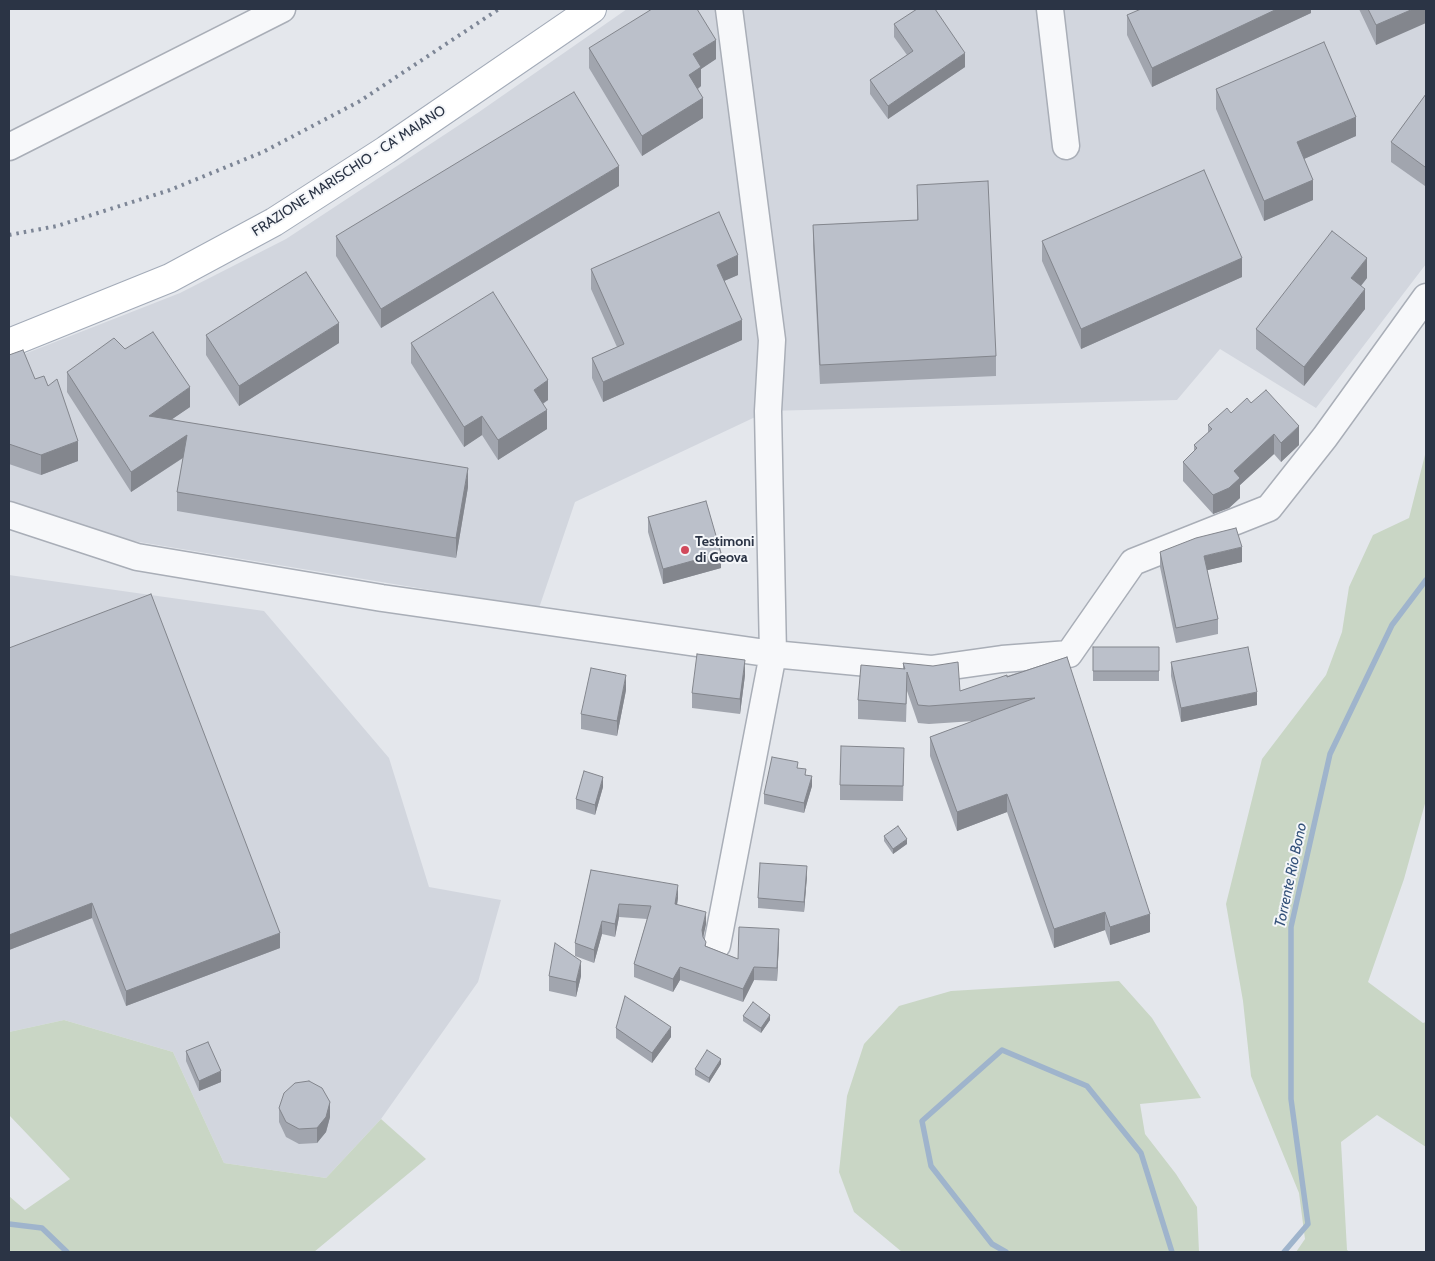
<!DOCTYPE html>
<style>
body{margin:0}
#map{position:relative;width:1435px;height:1261px;overflow:hidden;background:#e4e7ec;font-family:Cabin,sans-serif}
canvas{display:block}
.frame{position:absolute;inset:0;border:10px solid #2b3445;pointer-events:none}
</style>
<div id="map">
<canvas width="1435" height="1261"></canvas>
<div class="frame"></div>
</div>
<script>
const context = document.querySelector('canvas').getContext('2d');
context.lineJoin = 'round';
function paint(path, color) {
  context.fillStyle = color;
  context.fill(path, 'evenodd');
}
function shape(rows) {
  const path = new Path2D();
  for (const r of rows) {
    path.moveTo(r[0], r[1]);
    for (let i = 2; i < r.length; i += 2) path.lineTo(r[i], r[i + 1]);
  }
  return path;
}
function strokePath(path, color, width, dash) {
  context.strokeStyle = color;
  context.lineWidth = width;
  context.lineCap = dash ? 'butt' : 'round';
  context.setLineDash(dash || []);
  context.stroke(path);
}
function label(font, color, halo, rows, align = 'center') {
  context.font = font + ' Cabin,sans-serif';
  context.lineWidth = 4;
  context.setLineDash([]);
  context.textBaseline = 'middle';
  context.strokeStyle = halo;
  context.fillStyle = color;
  for (const [text, x, y, turn = 0] of rows) {
    context.save();
    context.translate(x, y);
    context.rotate((+turn || 0) * Math.PI / 180);
    context.textAlign = isNaN(turn) ? turn : align;
    if (halo) context.strokeText(text, 0, 0);
    context.fillText(text, 0, 0);
    context.restore();
  }
}
paint(shape([
 [627,9,1426,9,1426,264,1316,408,1220,349,1177,400,768,411,575,502,539,608,121,539,9,504,9,360,180,293,286,239,479,112],
 [9,575,264,611,389,758,429,887,501,900,478,982,381,1119,326,1178,224,1163,173,1052,64,1020,9,1032]
]), '#d2d6de');
paint(shape([
 [1426,451,1426,800,1404,879,1368,982,1423,1023,1426,1022,1426,1147,1377,1115,1341,1142,1347,1250,1350,1252,1296,1252,1305,1239,1299,1193,1251,1076,1243,1001,1226,904,1262,759,1326,675,1342,632,1349,587,1373,535,1409,518],
 [1119,981,1152,1018,1201,1098,1140,1104,1145,1134,1176,1174,1197,1207,1199,1252,902,1252,854,1212,839,1172,847,1096,864,1044,899,1006,951,991],
 [64,1020,173,1052,224,1163,326,1178,381,1119,426,1159,314,1252,9,1252,9,1196,25,1210,70,1179,9,1115,9,1032]
]), '#c9d6c5');
strokePath(shape([
 [9,1224,42,1228,67,1252],
 [1006,1252,992,1244,931,1166,922,1121,1002,1050,1087,1086,1141,1153,1172,1252],
 [1284,1252,1308,1224,1291,1099,1291,927,1330,754,1392,625,1426,580]
]), '#9fb4cc', 5.5);
const minor = shape([
 [1050,9,1066,146],
 [9,147,282,9],
 [9,515,137,557,382,598,773,654,931,669,1002,659,1069,654,1133,562,1269,508,1325,437,1426,297],
 [717,945,773,654,768,411,772,340,729,9]
]);
const major = shape([
 [9,343,170,278,274,222,386,150,592,9]
]);
strokePath(minor, '#a9aeb7', 29);
strokePath(major, '#a3abb8', 30);
strokePath(minor, '#f7f8fa', 26);
strokePath(major, '#fff', 28);
strokePath(shape([
 [9,235,57,226,170,190,263,152,360,101,499,9]
]), '#7d8696', 4, [2.5, 5]);
paint(shape([
 [1311,9,1311,13,1152,87,1127,35,1127,15],
 [1359,9,1426,9,1376,45],
 [894,24,965,67,888,119,870,94,870,80,907,55,894,37],
 [589,48,716,59,701,69,701,86,698,89,703,118,642,156,589,68],
 [1216,89,1356,136,1304,159,1313,200,1264,221,1216,109],
 [1426,94,1426,184,1425,186,1391,162,1391,142],
 [917,185,996,356,996,376,820,384,813,245,813,225,917,220],
 [619,186,381,328,336,256,336,236],
 [1042,241,1242,277,1081,349,1042,261],
 [591,269,738,275,724,281,742,340,603,402,592,378,592,358,617,347,591,289],
 [1367,278,1361,286,1365,309,1304,386,1256,349,1256,329],
 [206,335,339,343,239,406,206,355],
 [411,343,548,400,543,404,547,429,498,460,482,435,464,447,411,363],
 [125,349,190,407,172,419,468,487,456,558,177,511,177,492,183,458,131,492,67,392,67,372],
 [9,355,35,379,78,461,41,475,9,464],
 [1251,403,1299,445,1281,462,1274,454,1240,485,1240,498,1229,508,1213,514,1183,481,1183,462,1194,451,1194,445,1208,433,1208,425,1231,413],
 [648,517,721,568,663,584,648,532],
 [1160,552,1242,562,1207,570,1218,619,1218,634,1176,643,1160,567],
 [1093,647,1159,647,1159,681,1093,681],
 [9,648,280,948,126,1006,92,918,9,950],
 [1067,657,1150,932,1110,945,1105,930,1054,948,1007,812,957,831,930,756,930,737,974,721,929,724,918,723,907,691,906,722,858,719,858,700,903,669,903,663,960,691],
 [1171,662,1257,705,1181,722,1171,676],
 [745,675,740,714,692,708,692,693],
 [626,690,617,736,581,729,581,714],
 [904,763,903,801,840,800,840,785],
 [798,768,806,775,812,786,804,813,764,804,764,794],
 [603,787,595,815,576,809,576,799],
 [884,836,907,844,893,854,884,841],
 [591,870,678,898,677,905,706,924,703,937,706,946,738,959,779,942,777,981,754,980,743,1002,680,980,673,992,634,977,634,964,647,919,619,917,615,937,602,934,594,963,575,956,575,943],
 [807,876,804,912,758,908,758,898],
 [549,976,581,976,576,997,549,991],
 [743,1016,770,1020,761,1033,743,1021],
 [616,1028,671,1037,652,1063,616,1038],
 [186,1051,221,1082,199,1091,186,1061],
 [721,1064,709,1083,695,1075,695,1069],
 [279,1108,330,1117,326,1132,317,1143,299,1144,286,1137,279,1122]
]), '#a1a5ae');
paint(shape([
 [1277,9,1311,9,1311,13,1152,87,1152,68],
 [1413,9,1426,9,1426,23,1376,45,1376,25],
 [716,40,716,59,701,69,701,86,689,95,689,75,693,54],
 [965,53,965,67,888,119,888,106],
 [703,98,703,118,642,156,642,136],
 [1356,117,1356,136,1297,162,1297,142],
 [1426,164,1426,184,1425,186,1425,167],
 [619,166,619,186,381,328,381,309],
 [1313,180,1313,200,1264,221,1264,201],
 [738,255,738,275,717,284,717,265],
 [1242,258,1242,277,1081,349,1081,329],
 [1367,258,1367,278,1351,298,1351,278],
 [1365,289,1365,309,1304,386,1304,367],
 [742,320,742,340,603,402,603,382],
 [339,323,339,343,239,406,239,386],
 [548,380,548,400,534,409,534,390],
 [190,387,190,407,149,435,149,416],
 [547,410,547,429,498,460,498,440],
 [482,416,482,435,464,447,464,427],
 [1299,426,1299,445,1281,462,1281,443],
 [1274,434,1274,454,1240,485,1240,498,1229,508,1213,514,1213,495,1234,471],
 [187,435,187,455,131,492,131,472],
 [78,441,78,461,41,475,41,455],
 [468,468,468,487,456,558,456,538],
 [1242,547,1242,562,1204,571,1204,556],
 [721,553,721,568,663,584,663,569],
 [745,660,745,675,740,714,740,699],
 [626,675,626,690,617,736,617,721],
 [1257,692,1257,705,1181,722,1181,708],
 [812,776,812,786,804,813,804,803],
 [603,777,603,787,595,815,595,805],
 [1007,794,1007,812,957,831,957,812],
 [907,839,907,844,893,854,893,849],
 [807,866,807,876,804,912,804,902],
 [678,885,678,898,675,917,675,904],
 [92,903,92,918,9,950,9,935],
 [619,904,619,917,615,937,615,924],
 [706,912,706,924,702,943,702,930],
 [1105,912,1105,930,1054,948,1054,929],
 [1150,914,1150,932,1110,945,1110,927],
 [602,921,602,934,594,963,594,950],
 [779,929,779,942,777,981,777,968],
 [280,933,280,948,126,1006,126,991],
 [581,961,581,976,576,997,576,982],
 [680,967,680,980,673,992,673,979],
 [754,967,754,980,743,1002,743,989],
 [770,1015,770,1020,761,1033,761,1028],
 [671,1027,671,1037,652,1063,652,1053],
 [721,1059,721,1064,709,1083,709,1078],
 [221,1071,221,1082,199,1091,199,1081],
 [330,1102,330,1117,326,1132,317,1143,317,1128]
]), '#83868d');
const building = shape([
 [652,9,697,9,716,40,693,54,701,67,689,75,703,98,642,136,589,48,652,9],
 [917,9,935,9,965,53,888,106,870,80,913,51,894,24,917,9],
 [1141,9,1277,9,1152,68,1127,15,1141,9],
 [1368,9,1413,9,1376,25,1368,9],
 [1324,42,1356,117,1297,142,1313,180,1264,201,1216,89,1324,42],
 [574,92,619,166,381,309,336,236,574,92],
 [1426,94,1426,164,1425,167,1391,142,1426,94],
 [1204,170,1242,258,1081,329,1042,241,1204,170],
 [988,181,996,356,820,365,813,225,918,220,917,185,988,181],
 [719,212,738,255,717,265,742,320,603,382,592,358,624,344,591,269,719,212],
 [1332,231,1367,258,1351,278,1365,289,1304,367,1256,329,1332,231],
 [306,272,339,323,239,386,206,335,306,272],
 [493,292,548,380,534,390,547,410,498,440,482,416,464,427,411,343,493,292],
 [153,332,190,387,149,416,468,468,456,538,177,492,187,435,131,472,67,372,114,338,125,349,153,332],
 [23,350,35,379,44,376,48,386,57,379,78,441,41,455,9,444,9,355,23,350],
 [1266,390,1299,426,1281,443,1274,434,1234,471,1240,478,1229,488,1213,495,1183,462,1197,448,1194,445,1212,429,1208,425,1227,408,1231,413,1247,398,1251,403,1266,390],
 [706,501,721,553,663,569,648,517,706,501],
 [1236,528,1242,547,1204,556,1218,619,1176,628,1160,552,1196,538,1236,528],
 [151,594,280,933,126,991,92,903,9,935,9,648,151,594],
 [1093,647,1159,647,1159,671,1093,671,1093,647],
 [1248,647,1257,692,1181,708,1171,662,1248,647],
 [697,654,745,660,740,699,692,693,697,654],
 [1067,657,1150,914,1110,927,1105,912,1054,929,1007,794,957,812,930,737,1035,698,929,706,918,705,907,672,906,704,858,700,861,665,905,669,903,663,933,666,958,662,960,691,1007,675,1007,677,1067,657],
 [591,668,626,675,617,721,581,714,591,668],
 [841,746,904,748,903,786,840,785,841,746],
 [772,757,798,762,797,768,806,769,805,775,812,776,804,803,764,794,772,757],
 [584,771,603,777,595,805,576,799,584,771],
 [898,826,907,839,893,849,884,836,898,826],
 [760,863,807,866,804,902,758,898,760,863],
 [591,870,678,885,675,904,706,912,702,930,703,937,706,942,705,946,738,959,739,927,779,929,777,968,754,967,743,989,680,967,673,979,634,964,651,906,619,904,615,924,602,921,594,950,575,943,591,870],
 [555,943,581,961,576,982,549,976,555,943],
 [625,996,671,1027,652,1053,616,1028,625,996],
 [753,1002,770,1015,761,1028,743,1016,753,1002],
 [208,1042,221,1071,199,1081,186,1051,208,1042],
 [707,1050,721,1059,709,1078,695,1069,707,1050],
 [309,1081,322,1088,330,1102,326,1117,317,1128,299,1129,286,1122,279,1108,284,1093,295,1083,309,1081]
]);
paint(building, '#bbc0ca');
strokePath(building, '#83868d', 1);
for (const [x, y, r, color] of [
 [685,550,5,"#d1495b"]
]) {
  const dot = new Path2D();
  dot.arc(x, y, r, 0, 2 * Math.PI);
  context.fillStyle = color;
  context.fill(dot);
  strokePath(dot, '#f4f6f9', 2);
}
label('14px', '#2b3445', '#f4f6f9', [
 ["FRAZIONE MARISCHIO - CA' MAIANO",349,171,-33]
]);
label('bold 14px', '#2b3445', '#f4f6f9', [
 ["Testimoni",695,542],
 ["di Geova",695,558]
], 'left');
label('italic 15px', '#34527a', '#f4f6f9', [
 ["Torrente Rio Bono",1291,875,-78]
]);
</script>
